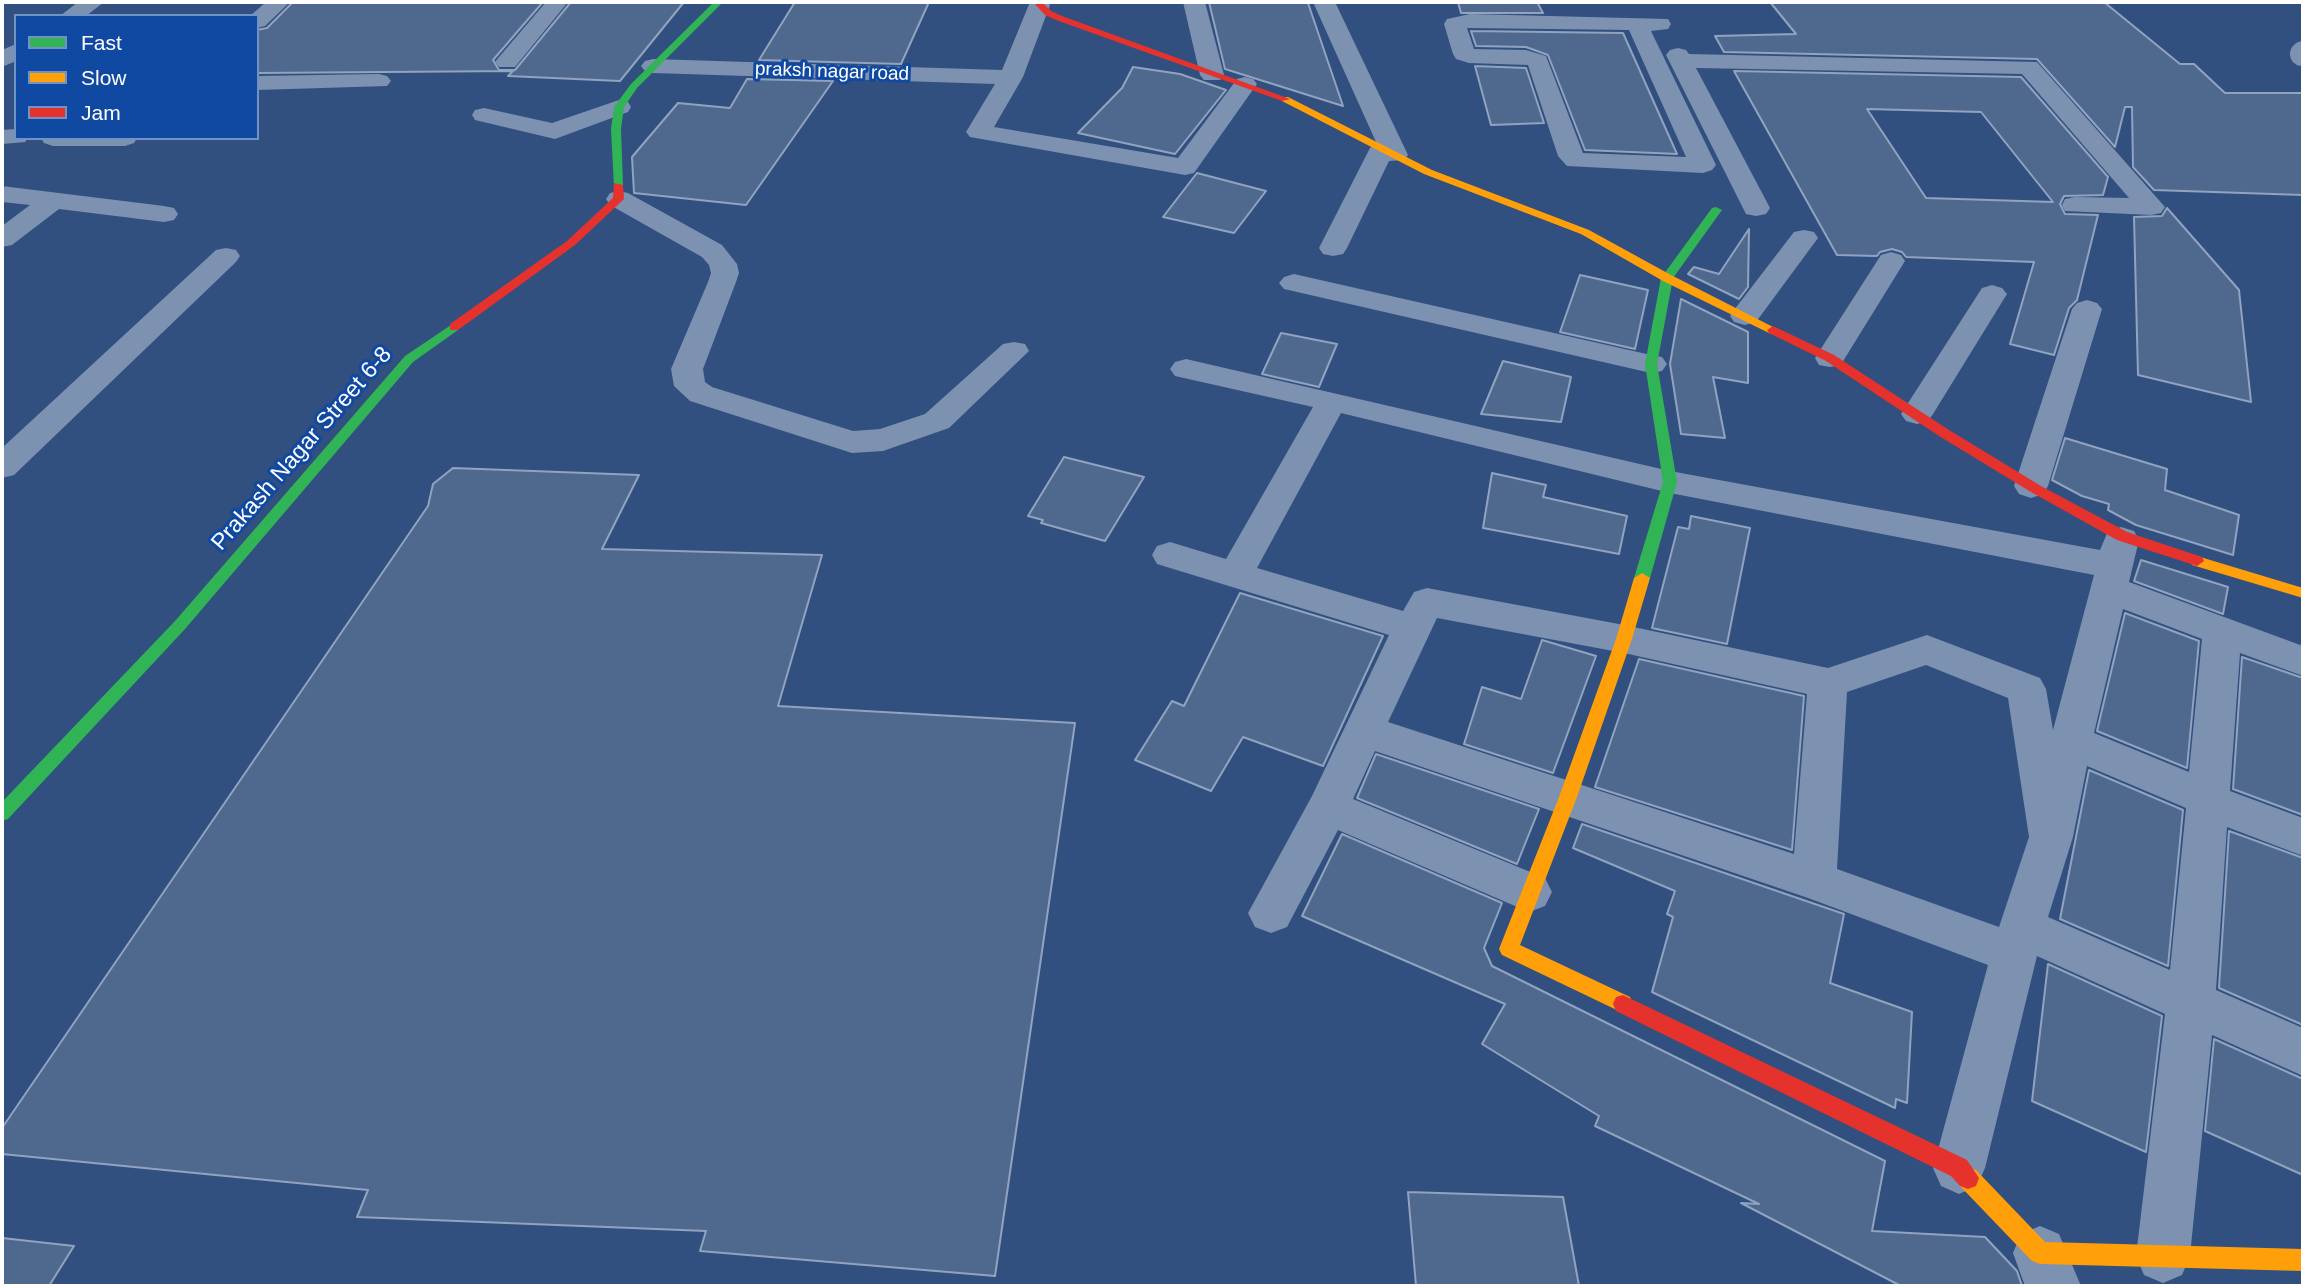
<!DOCTYPE html>
<style>
body{margin:0}
#map{position:relative;width:2305px;height:1288px;overflow:hidden;background:#315080;font-family:Arial,sans-serif}
canvas{display:block}
.frame{position:absolute;inset:0;border:4px solid #fff;pointer-events:none}
.legend{position:absolute;left:14px;top:14px;width:245px;height:126px;box-sizing:border-box;background:#1049a1;border:2px solid #7092c7;margin:0;padding:9px 12px;list-style:none;font-size:21px;color:#fff}
.legend li{display:flex;align-items:center;gap:14px;height:35px}
.legend b{width:35px;border:2px solid #7092c7}
</style>
<div id="map">
<canvas width="2305" height="1288"></canvas>
<div class="frame"></div>
<ul class="legend">
<li><b style="height:9px;background:#30b455"></b>Fast</li>
<li><b style="height:9px;background:#ff9f0a"></b>Slow</li>
<li><b style="height:9px;background:#e5322d"></b>Jam</li>
</ul>
</div>
<script>
const context = document.querySelector('canvas').getContext('2d');
context.lineJoin = 'round';
function paint(path, color) {
  context.fillStyle = color;
  context.fill(path, 'evenodd');
}
function shape(rows) {
  const path = new Path2D();
  for (const r of rows) {
    path.moveTo(r[0], r[1]);
    for (let i = 2; i < r.length; i += 2) path.lineTo(r[i], r[i + 1]);
  }
  return path;
}
function strokePath(path, color, width, dash) {
  context.strokeStyle = color;
  context.lineWidth = width;
  context.lineCap = dash ? 'butt' : 'round';
  context.setLineDash(dash || []);
  context.stroke(path);
}
function label(font, color, halo, rows, align = 'center') {
  context.font = font + ' Arial,sans-serif';
  context.lineWidth = 6;
  context.setLineDash([]);
  context.textBaseline = 'middle';
  context.strokeStyle = halo;
  context.fillStyle = color;
  for (const [text, x, y, turn = 0] of rows) {
    context.save();
    context.translate(x, y);
    context.rotate((+turn || 0) * Math.PI / 180);
    context.textAlign = isNaN(turn) ? turn : align;
    if (halo) context.strokeText(text, 0, 0);
    context.fillText(text, 0, 0);
    context.restore();
  }
}
const building = shape([
 [293,2,543,2,493,60,499,70,515,70,571,2,684,2,620,81,508,76,513,71,257,73,257,30,267,28,293,2],
 [795,2,929,2,901,64,759,60,795,2],
 [1209,2,1308,3,1343,106,1225,69,1209,2],
 [1458,2,1537,2,1543,13,1461,13,1458,2],
 [1770,2,2104,2,2180,64,2194,64,2225,93,2303,93,2303,195,2154,190,2133,167,2132,107,2125,107,2115,147,2037,59,1724,52,1715,36,1796,34,1770,2],
 [1471,31,1623,33,1677,154,1585,150,1548,55,1526,47,1476,46,1471,31],
 [1475,66,1526,68,1544,123,1491,125,1475,66],
 [1133,67,1180,74,1226,90,1175,154,1078,133,1122,88,1133,67],
 [1734,71,2021,77,2108,177,2103,195,2064,196,2060,204,2065,214,2098,215,2077,300,2069,308,2054,355,2010,344,2034,262,1906,257,1902,252,1892,249,1880,252,1877,256,1837,255,1734,71],
 [1867,109,1981,112,2053,202,1926,198,1867,109],
 [747,79,833,81,746,205,634,193,632,157,678,103,730,108,747,79],
 [1197,173,1266,191,1234,233,1163,217,1197,173],
 [2167,208,2239,290,2251,402,2138,375,2134,217,2162,216,2167,208],
 [1749,229,1748,287,1739,299,1688,274,1694,267,1719,274,1749,229],
 [1580,275,1648,290,1635,349,1560,332,1580,275],
 [1681,299,1748,332,1748,383,1713,377,1725,438,1681,434,1670,364,1681,299],
 [1281,333,1337,344,1319,387,1262,374,1281,333],
 [1503,361,1571,377,1561,422,1481,414,1503,361],
 [2065,438,2167,469,2165,490,2239,515,2233,555,2136,525,2108,510,2109,504,2082,496,2052,480,2065,438],
 [1064,457,1144,477,1105,541,1041,523,1043,520,1028,516,1064,457],
 [453,468,639,475,602,549,822,555,778,706,1075,723,995,1276,700,1251,706,1231,357,1217,368,1190,2,1154,2,1128,428,506,433,484,453,468],
 [1492,473,1546,485,1543,497,1627,516,1619,554,1483,528,1492,473],
 [1691,516,1750,528,1727,644,1652,628,1678,527,1689,529,1691,516],
 [2141,560,2228,587,2223,614,2134,581,2141,560],
 [1240,593,1383,636,1323,766,1243,737,1211,791,1135,760,1172,701,1184,706,1240,593],
 [2125,613,2199,641,2187,768,2097,731,2125,613],
 [1542,640,1596,656,1553,773,1464,744,1482,687,1521,699,1542,640],
 [2242,657,2303,678,2303,815,2233,789,2242,657],
 [1639,659,1804,696,1792,850,1595,787,1639,659],
 [1376,754,1539,809,1517,864,1357,798,1376,754],
 [2089,770,2183,810,2168,966,2060,919,2089,770],
 [1582,824,1844,914,1830,983,1912,1012,1907,1103,1896,1099,1895,1108,1652,992,1673,917,1667,914,1675,891,1573,848,1582,824],
 [2229,831,2303,858,2303,1025,2219,988,2229,831],
 [1342,834,1502,903,1484,948,1492,966,1885,1161,1872,1231,1985,1237,2017,1271,2022,1286,1901,1286,1741,1203,1759,1204,1595,1126,1599,1116,1482,1044,1505,1004,1302,916,1342,834],
 [2048,964,2162,1016,2146,1152,2032,1101,2048,964],
 [2214,1039,2303,1079,2303,1175,2205,1131,2214,1039],
 [1408,1192,1563,1197,1579,1286,1416,1286,1408,1192],
 [2,1238,74,1246,49,1286,2,1286,2,1238]
]);
paint(building, '#4f688e');
strokePath(building, '#91a3be', 2);
strokePath(shape([
 [2302,54,2303,53]
]), '#7d91b0', 24);
paint(shape([
 [78,2,104,2,86,16,60,16,78,2],
 [266,2,290,2,265,26,257,28,257,16,250,16,266,2],
 [546,2,568,2,515,67,499,67,495,62,499,57,546,2],
 [1030,2,1048,2,1050,5,1023,77,994,127,1178,158,1237,79,1245,77,1253,79,1257,84,1194,173,1185,175,970,137,966,132,995,84,653,73,645,71,641,66,645,61,653,59,1002,70,1030,2],
 [1183,2,1205,2,1224,75,1220,80,1204,80,1200,75,1183,2],
 [1313,2,1335,2,1408,155,1404,160,1389,161,1347,248,1343,254,1333,256,1323,254,1319,248,1370,148,1376,142,1313,2],
 [1470,14,1668,19,1671,24,1668,29,1651,31,1716,165,1712,170,1703,173,1567,166,1558,156,1528,65,1469,63,1456,59,1453,54,1444,24,1447,19,1470,14],
 [1467,28,1629,30,1686,157,1583,153,1546,56,1526,50,1474,49,1467,28],
 [16,44,16,61,2,67,2,50,16,44],
 [1678,48,1686,50,1689,54,2037,62,2165,207,2161,213,2151,215,2065,211,2062,205,2065,199,2075,197,2129,198,2022,74,1696,68,1770,208,1766,214,1756,216,1746,214,1666,55,1670,50,1678,48],
 [379,74,387,76,391,81,387,86,257,90,257,76,379,74],
 [619,100,628,102,631,107,628,112,555,139,475,120,472,115,475,110,484,108,552,123,619,100],
 [16,129,16,138,28,138,25,142,2,144,2,130,16,129],
 [41,138,137,138,134,143,125,146,53,146,44,143,41,138],
 [2,186,164,206,174,208,178,214,174,220,164,222,59,209,12,245,2,247,2,226,30,205,2,202,2,186],
 [619,191,628,193,722,245,737,264,739,273,736,282,703,369,705,382,712,387,853,431,880,429,925,414,1003,344,1014,342,1025,344,1029,351,949,428,883,451,852,453,690,401,674,386,671,369,708,282,711,273,709,265,702,257,610,205,606,199,610,193,619,191],
 [1804,230,1814,232,1818,238,1756,322,1745,325,1734,322,1730,316,1734,310,1794,232,1804,230],
 [226,248,236,250,240,256,236,262,14,475,2,478,2,448,216,250,226,248],
 [1891,252,1901,255,1905,261,1845,358,1841,365,1830,367,1819,365,1815,358,1881,255,1891,252],
 [1294,274,1651,355,1662,357,1667,364,1662,371,1651,373,1284,289,1279,283,1284,277,1294,274],
 [1992,285,2002,288,2007,294,1933,414,1928,421,1917,424,1906,421,1901,414,1982,288,1992,285],
 [2087,300,2097,303,2102,309,2048,486,2043,494,2031,498,2019,494,2014,486,2072,309,2077,303,2087,300],
 [1186,359,1670,471,2100,550,2108,531,2121,527,2134,531,2139,540,2129,582,2303,646,2303,676,2240,653,2230,791,2303,818,2303,856,2227,827,2216,990,2303,1028,2303,1076,2212,1035,2190,1256,2182,1275,2163,1283,2144,1275,2136,1256,2165,1014,2037,956,1985,1168,1977,1186,1959,1194,1941,1186,1933,1168,1988,965,1808,898,1375,751,1353,799,1545,878,1552,892,1545,906,1529,912,1338,830,1287,927,1271,933,1255,927,1248,913,1312,796,1389,635,1157,564,1152,555,1157,546,1170,542,1226,559,1313,407,1175,376,1170,369,1175,362,1186,359],
 [1341,413,1670,493,2094,575,2053,730,2046,689,2040,678,1927,635,1828,668,1624,625,1427,588,1414,592,1403,611,1257,568,1341,413],
 [2123,609,2202,639,2189,772,2094,733,2123,609],
 [1437,618,1624,653,1807,694,1794,854,1388,722,1437,618],
 [1926,665,2008,698,2029,837,1999,927,1837,869,1847,692,1926,665],
 [2087,766,2186,808,2170,970,2048,917,2073,837,2087,766],
 [2040,1226,2059,1234,2081,1286,2025,1286,2013,1253,2021,1234,2040,1226]
]), '#7d91b0');
paint(shape([
 [714,2,723,2,637,88,624,107,621,129,623,185,614,187,611,129,614,107,631,84,714,2],
 [1716,207,1722,210,1673,278,1657,364,1677,482,1650,578,1642,583,1634,578,1663,482,1645,364,1661,278,1712,208,1716,207],
 [454,323,458,324,458,330,413,362,185,629,8,819,2,821,2,802,175,621,405,356,454,323]
]), '#30b455');
paint(shape([
 [1282,97,1288,97,1432,170,1589,230,1671,275,1779,330,1773,334,1769,333,1663,281,1581,234,1424,174,1282,101,1282,97],
 [2197,556,2303,588,2303,598,2192,565,2190,561,2197,556],
 [1642,573,1650,578,1632,639,1577,797,1520,945,1630,997,1633,1004,1630,1011,1623,1013,1502,955,1499,949,1559,797,1616,639,1634,578,1642,573],
 [1968,1167,1976,1170,2045,1242,2303,1249,2303,1271,2040,1264,2032,1261,1960,1186,1957,1178,1960,1170,1968,1167]
]), '#ff9f0a');
paint(shape([
 [1033,2,1042,2,1051,11,1062,16,1290,99,1282,101,1056,20,1045,15,1033,2],
 [614,183,623,185,624,199,575,245,458,330,450,330,450,324,567,241,613,198,614,183],
 [1773,326,1834,355,1949,430,2041,486,2127,532,2202,557,2204,561,2197,566,2117,540,2031,492,1939,436,1826,361,1769,333,1767,330,1773,326],
 [1623,995,1967,1160,1979,1178,1976,1186,1968,1189,1960,1186,1951,1176,1616,1011,1613,1004,1616,997,1623,995]
]), '#e5322d');
label('19px', '#fff', '#1049a1', [
 ["praksh nagar road",832,72,2]
]);
label('23px', '#fff', '#1049a1', [
 ["Prakash Nagar Street 6-8",302,449,-49]
]);
</script>
